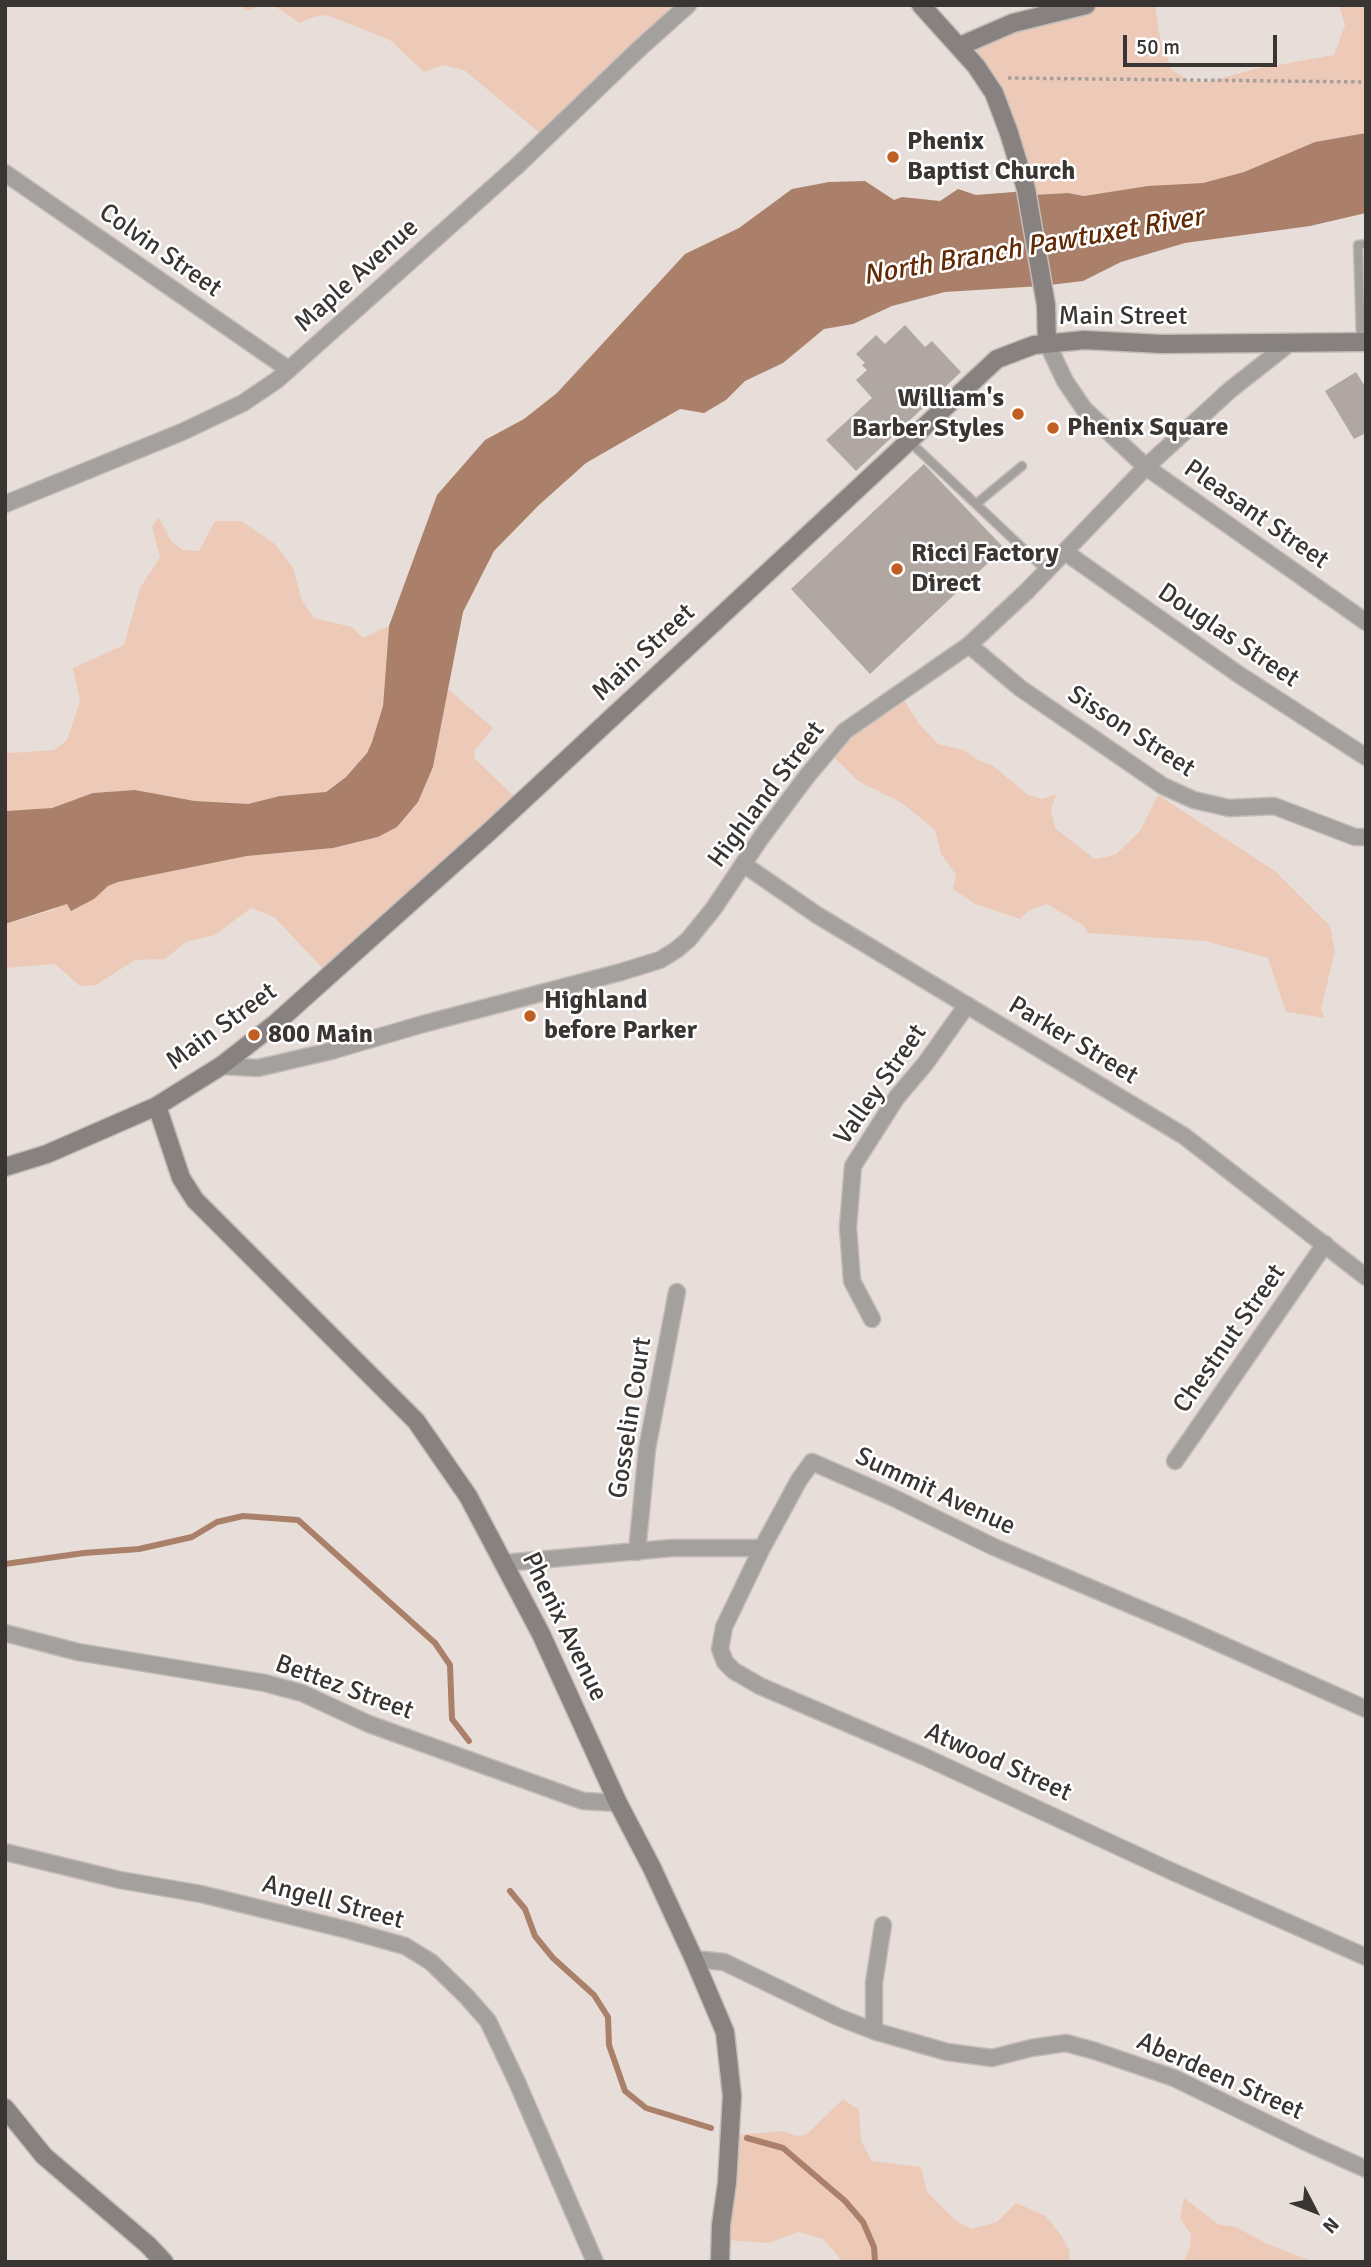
<!DOCTYPE html>
<style>
body{margin:0}
#map{position:relative;width:1371px;height:2267px;overflow:hidden;background:#e7ded9;font-family:Signika,sans-serif}
canvas{display:block}
.frame{position:absolute;inset:0;border:7px solid #393533;pointer-events:none}
.north{position:absolute;left:1280px;top:2176px;width:70px;height:70px;-webkit-text-stroke:5px #fff;paint-order:stroke;rotate:132deg;font-size:19px;font-weight:700;line-height:28px;text-align:center;color:#393533}
.north::after{content:'';display:block;margin:auto;width:24px;height:32px;background:#393533;clip-path:polygon(50% 0,100% 100%,50% 72%,0 100%)}
.scale{position:absolute;left:1123px;top:35px;width:154px;height:32px;box-sizing:border-box;border:4px solid #393533;border-top:0;padding-left:9px;font-size:21px;line-height:24px;white-space:nowrap;color:#393533;-webkit-text-stroke:5px #fff;paint-order:stroke}
</style>
<div id="map">
<canvas width="1371" height="2267"></canvas>
<div class="frame"></div>
<div class="north">N</div>
<div class="scale">50 m</div>
</div>
<script>
const context = document.querySelector('canvas').getContext('2d');
context.lineJoin = 'round';
function paint(path, color) {
  context.fillStyle = color;
  context.fill(path, 'evenodd');
}
function shape(rows) {
  const path = new Path2D();
  for (const r of rows) {
    path.moveTo(r[0], r[1]);
    for (let i = 2; i < r.length; i += 2) path.lineTo(r[i], r[i + 1]);
  }
  return path;
}
function strokePath(path, color, width, dash) {
  context.strokeStyle = color;
  context.lineWidth = width;
  context.lineCap = dash ? 'butt' : 'round';
  context.setLineDash(dash || []);
  context.stroke(path);
}
function label(font, color, halo, rows, align = 'center') {
  context.font = font + ' Signika,sans-serif';
  context.lineWidth = 5;
  context.setLineDash([]);
  context.textBaseline = 'middle';
  context.strokeStyle = halo;
  context.fillStyle = color;
  for (const [text, x, y, turn = 0] of rows) {
    context.save();
    context.translate(x, y);
    context.rotate((+turn || 0) * Math.PI / 180);
    context.textAlign = isNaN(turn) ? turn : align;
    if (halo) context.strokeText(text, 0, 0);
    context.fillText(text, 0, 0);
    context.restore();
  }
}
paint(shape([
 [240,5,692,5,547,139,464,70,443,65,424,72,390,40,327,15,313,17,300,23,276,7,260,6,247,11],
 [1101,5,1155,5,1160,38,1172,70,1190,81,1207,82,1255,69,1334,55,1345,25,1339,5,1366,5,1366,133,1315,142,1244,172,1145,200,1107,200,1068,193,1032,195,1000,108,962,48,1015,24],
 [158,517,172,542,183,550,199,551,215,521,241,521,275,544,293,568,302,600,314,618,352,627,363,638,389,626,382,714,371,748,346,777,317,798,266,806,195,801,135,790,93,793,52,808,5,813,5,750,10,753,54,750,67,740,80,701,73,668,124,645,140,588,160,557,152,527],
 [448,689,493,728,475,750,474,758,521,803,330,976,274,917,251,908,215,935,186,942,165,959,135,960,96,985,80,986,55,964,5,968,5,924,50,911,118,882,247,856,333,848,378,837,418,802,433,767],
 [902,697,919,724,938,744,964,750,980,761,992,765,1028,795,1043,799,1056,794,1051,810,1055,828,1095,859,1115,855,1140,831,1158,795,1275,871,1330,926,1335,951,1321,1009,1325,1018,1286,1012,1268,958,1205,941,1088,933,1083,925,1047,904,1030,910,1020,919,975,904,953,889,956,875,941,854,935,830,902,803,858,781,830,753,849,730],
 [843,2099,859,2110,861,2141,872,2161,921,2167,927,2192,956,2221,971,2229,997,2222,1016,2203,1046,2216,1061,2235,1069,2250,1070,2262,843,2262,823,2239,798,2232,769,2243,726,2240,734,2135,784,2131,796,2136,806,2135],
 [1184,2198,1218,2224,1236,2227,1265,2243,1314,2262,1183,2262,1190,2247,1191,2235,1180,2218]
]), '#edcab8');
paint(shape([
 [1366,133,1366,213,1310,226,1185,243,1121,262,1083,281,1041,286,945,292,892,306,853,324,824,329,783,363,745,381,726,400,704,413,680,409,586,463,539,505,494,551,463,612,433,767,418,802,397,827,378,837,333,848,247,856,118,882,108,886,94,899,71,911,67,904,5,924,7,811,52,808,93,793,135,790,195,801,248,804,280,796,326,792,346,777,367,753,372,742,383,706,389,626,437,495,485,440,524,419,557,393,685,254,739,228,792,189,829,182,865,181,894,200,902,197,940,201,958,189,976,195,1026,191,1032,195,1068,193,1084,196,1148,186,1203,183,1244,172,1315,142]
]), '#ab806a');
strokePath(shape([
 [5,1564,84,1553,139,1549,192,1537,217,1522,243,1516,298,1520,435,1643,450,1665,452,1719,469,1741],
 [510,1891,525,1909,535,1936,553,1958,594,1995,608,2017,609,2045,625,2091,646,2108,711,2128],
 [747,2138,783,2148,845,2201,863,2222,874,2247,875,2262]
]), '#ab806a', 6);
paint(shape([
 [905,325,925,347,932,341,961,372,856,471,826,440,872,398,856,380,867,370,862,365,865,363,856,354,876,335,885,344],
 [1356,372,1366,388,1366,433,1354,439,1325,391],
 [924,464,1004,548,870,674,791,589]
]), '#b0a7a3');
const lane = shape([
 [1361,342,1358,245,1366,244],
 [909,441,1047,571],
 [976,504,1022,466]
]);
const street = shape([
 [5,173,288,369],
 [1047,343,1065,381,1084,409,1146,467,1366,622],
 [5,504,182,432,243,403,277,380,518,165,640,48,688,5],
 [1065,552,1238,674,1366,757],
 [969,645,1020,688,1163,786,1194,800,1229,808,1274,806,1355,837,1366,837],
 [743,864,817,915,1184,1136,1366,1277],
 [221,1066,258,1068,331,1051,423,1024,621,972,660,960,676,950,688,940,714,908,760,839,807,776,845,731,969,645,1027,591,1146,467,1230,390,1291,342],
 [872,1319,852,1281,848,1227,853,1166,897,1097,925,1064,967,1005],
 [1175,1461,1325,1244],
 [762,1548,724,1627,720,1649,725,1662,734,1671,760,1686,923,1756,1171,1871,1366,1957],
 [637,1552,647,1449,677,1292],
 [504,1563,672,1548,762,1548,799,1480,812,1462,892,1497,994,1547,1185,1628,1366,1709],
 [5,1633,78,1652,265,1683,302,1693,369,1724,583,1801,618,1803],
 [5,1852,120,1880,201,1894,348,1930,405,1946,431,1962,466,1996,488,2021,517,2082,595,2262],
 [694,1959,724,1962,838,2017,874,2031,947,2052,992,2058,1031,2048,1066,2043,1095,2051,1174,2078,1310,2144,1366,2169],
 [874,2031,874,1983,883,1925]
]);
const secondary = shape([
 [921,5,976,66,994,93,1009,133,1026,189,1046,305,1047,343],
 [960,46,1013,23,1086,5],
 [157,1106,181,1178,195,1200,416,1421,468,1496,541,1634,618,1803,652,1868,694,1959,725,2032,732,2096,727,2183,721,2225,720,2262],
 [5,1167,47,1154,157,1106,221,1066,276,1023,490,831,997,359,1034,345,1084,340,1162,344,1366,342],
 [5,2108,44,2156,148,2245,164,2262]
]);
strokePath(lane, '#c4bcb8', 11);
strokePath(street, '#c4bcb8', 19);
strokePath(secondary, '#c4bcb8', 21);
strokePath(shape([
 [1008,78,1366,82]
]), '#a69f9b', 3.5, [3.5, 3.5]);
strokePath(lane, '#a4a09e', 8);
strokePath(street, '#a4a09e', 16);
strokePath(secondary, '#87827f', 18);
for (const [x, y, r, color] of [
 [893,157,7,"#c15f22"],
 [1018,414,7,"#c15f22"],
 [1053,428,7,"#c15f22"],
 [897,569,7,"#c15f22"],
 [530,1016,7,"#c15f22"],
 [254,1035,7,"#c15f22"]
]) {
  const dot = new Path2D();
  dot.arc(x, y, r, 0, 2 * Math.PI);
  context.fillStyle = color;
  context.fill(dot);
  strokePath(dot, '#fff', 2.5);
}
label('bold 26px', '#393533', '#fff', [
 ["Phenix",907,142],
 ["Baptist Church",907,172],
 ["William's",1004,399,"right"],
 ["Barber Styles",1004,429,"right"],
 ["Phenix Square",1067,428],
 ["Ricci Factory",911,554],
 ["Direct",911,584],
 ["Highland",544,1001],
 ["before Parker",544,1031],
 ["800 Main",268,1035]
], 'left');
label('26px', '#393533', '#fff', [
 ["Colvin Street",160,251,35],
 ["Maple Avenue",357,276,-42],
 ["Main Street",1123,317],
 ["Pleasant Street",1256,515,35],
 ["Douglas Street",1228,636,34],
 ["Main Street",644,653,-43],
 ["Sisson Street",1131,732,33],
 ["Highland Street",767,795,-53],
 ["Main Street",222,1027,-36],
 ["Parker Street",1073,1041,31],
 ["Valley Street",881,1085,-55],
 ["Chestnut Street",1230,1339,-55],
 ["Gosselin Court",631,1418,-81],
 ["Summit Avenue",935,1492,25],
 ["Phenix Avenue",564,1627,64],
 ["Bettez Street",344,1688,20],
 ["Atwood Street",998,1763,24],
 ["Angell Street",333,1903,15],
 ["Aberdeen Street",1220,2077,24]
]);
label('italic 28px', '#612a05', '#fff', [
 ["North Branch Pawtuxet River",1033,247,-10]
]);
</script>
